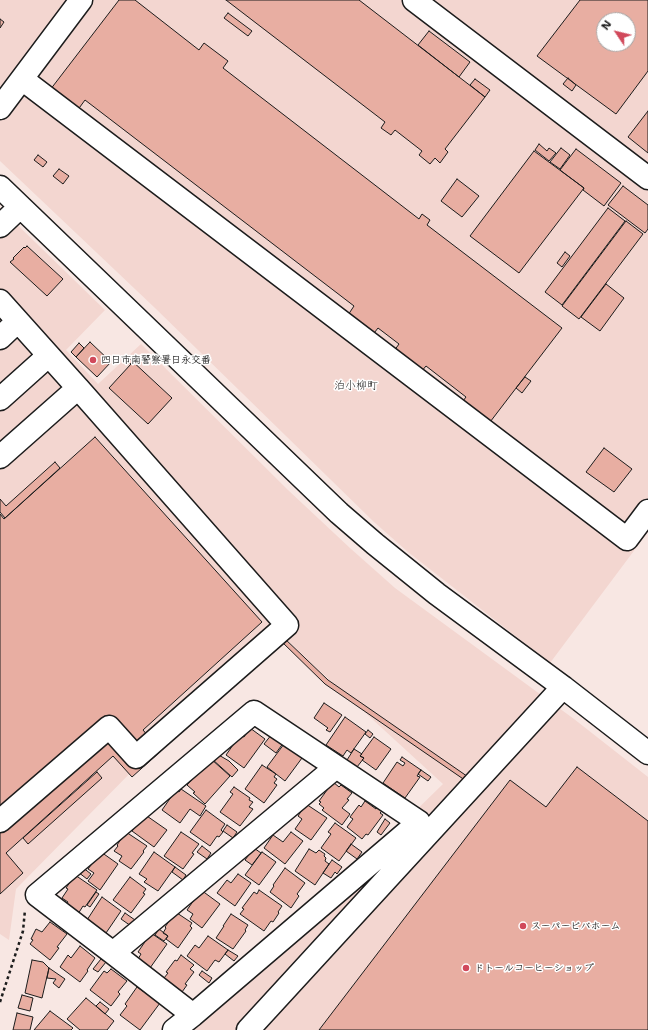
<!DOCTYPE html>
<meta charset="utf-8">
<style>
body{margin:0}
#map{position:relative;width:648px;height:1030px;overflow:hidden;background:#f8e7e3;font-family:"Shantell Sans",sans-serif}
canvas{display:block}
.north{position:absolute;left:596px;top:12px;width:40px;height:40px;box-sizing:border-box;background:#fff;border:1px solid #a4a4a4;border-radius:50%;rotate:305deg;font-size:11px;font-weight:700;line-height:16px;text-align:center;color:#1c1c1c}
.north::after{content:'';display:block;margin:auto;width:14px;height:18px;background:#d1495b;clip-path:polygon(50% 0,100% 100%,50% 72%,0 100%)}
</style>
<div id="map">
<canvas width="648" height="1030"></canvas>
<div class="north">N</div>
</div>
<script>
const context = document.querySelector('canvas').getContext('2d');
context.lineJoin = 'round';
function paint(path, color) {
  context.fillStyle = color;
  context.fill(path, 'evenodd');
}
function shape(rows) {
  const path = new Path2D();
  for (const r of rows) {
    path.moveTo(r[0], r[1]);
    for (let i = 2; i < r.length; i += 2) path.lineTo(r[i], r[i + 1]);
  }
  return path;
}
function strokePath(path, color, width, dash) {
  context.strokeStyle = color;
  context.lineWidth = width;
  context.lineCap = dash ? 'butt' : 'round';
  context.setLineDash(dash || []);
  context.stroke(path);
}
function label(font, color, halo, rows, align = 'center') {
  context.font = font + ' "Shantell Sans","Klee One",sans-serif';
  context.lineWidth = 3;
  context.setLineDash([]);
  context.textBaseline = 'middle';
  context.strokeStyle = halo;
  context.fillStyle = color;
  for (const [text, x, y, turn = 0] of rows) {
    context.save();
    context.translate(x, y);
    context.rotate((+turn || 0) * Math.PI / 180);
    context.textAlign = isNaN(turn) ? turn : align;
    if (halo) context.strokeText(text, 0, 0);
    context.fillText(text, 0, 0);
    context.restore();
  }
}
paint(shape([
 [0,0,648,0,648,532,550,663,408,552,374,522,155,308,0,161],
 [604,20,628,20,628,44,604,44],
 [0,208,105,310,66,350,98,384,141,344,288,490,350,548,395,588,574,719,648,777,648,1030,191,1030,443,784,312,664,274,627,16,889,9,940,0,934]
]), '#f3d6d0');
const building = shape([
 [119,0,135,0,199,50,204,43,228,61,223,68,419,219,422,214,430,220,427,225,562,328,487,426,460,405,466,397,426,366,421,372,394,351,399,344,378,328,371,337,346,318,354,306,85,100,77,111,50,90,119,0],
 [226,0,359,0,485,97,445,149,448,152,440,163,435,158,430,164,419,155,422,151,395,130,391,135,381,128,385,122,226,0],
 [580,0,648,0,648,71,616,114,537,56,580,0],
 [604,20,628,20,628,44,604,44,604,20],
 [228,13,252,31,248,36,224,18,228,13],
 [0,19,4,22,0,28,0,19],
 [429,31,470,62,459,77,418,45,429,31],
 [568,78,576,85,572,91,563,84,568,78],
 [475,79,490,90,485,97,470,85,475,79],
 [648,111,648,153,628,137,648,111],
 [539,144,547,151,549,148,556,153,549,161,535,150,539,144],
 [561,148,570,155,560,169,550,162,561,148],
 [576,149,621,183,604,206,583,190,584,188,560,170,576,149],
 [534,151,584,188,519,273,470,236,534,151],
 [38,155,47,162,43,167,34,160,38,155],
 [59,169,69,176,63,184,53,176,59,169],
 [457,179,479,196,462,217,441,201,457,179],
 [623,186,648,205,648,229,645,233,608,205,623,186],
 [608,208,625,221,562,305,545,292,608,208],
 [626,221,643,234,579,319,562,306,626,221],
 [27,246,63,279,47,296,10,262,14,259,13,258,24,247,25,248,27,246],
 [565,252,570,256,562,267,557,263,565,252],
 [606,284,624,298,600,331,581,317,606,284],
 [90,342,111,362,97,377,76,357,90,342],
 [79,343,84,348,76,357,71,352,79,343],
 [130,359,172,398,148,424,109,388,131,364,127,361,130,359],
 [525,377,531,381,522,393,516,388,525,377],
 [95,437,262,622,143,730,161,751,132,777,113,756,6,853,23,873,0,894,0,514,4,519,95,437],
 [604,448,632,469,614,492,586,472,604,448],
 [55,462,60,468,5,518,0,512,0,499,6,506,55,462],
 [283,637,328,680,474,781,472,785,325,684,280,640,283,637],
 [324,703,342,715,330,732,326,730,328,728,314,718,324,703],
 [345,717,366,732,351,753,347,750,343,756,326,745,345,717],
 [250,728,265,739,244,768,226,755,240,735,244,737,250,728],
 [368,730,373,734,370,738,365,734,368,730],
 [272,734,284,742,276,753,264,744,272,734],
 [374,737,391,749,376,770,362,760,364,758,360,756,374,737],
 [284,744,302,758,285,781,267,767,284,744],
 [354,749,362,754,360,756,364,758,357,767,347,760,354,749],
 [217,754,229,761,238,770,232,777,212,759,217,754],
 [402,757,421,770,417,776,420,777,405,798,383,783,397,762,403,766,405,763,400,760,402,757],
 [211,759,230,776,205,804,193,793,195,792,187,785,211,759],
 [262,765,276,774,274,777,277,779,274,783,277,785,264,803,245,789,262,765],
 [577,767,648,821,648,1030,319,1030,510,780,546,807,577,767],
 [421,770,431,777,428,781,418,774,421,770],
 [97,772,102,778,28,844,23,838,97,772],
 [333,782,339,787,341,785,352,793,347,799,349,800,342,808,350,814,342,825,322,810,324,808,319,804,321,802,319,801,333,782],
 [234,787,250,798,249,800,253,802,249,807,253,809,240,826,220,812,233,794,230,792,234,787],
 [181,789,206,806,200,816,190,809,180,823,162,810,176,790,179,792,181,789],
 [365,801,376,809,378,806,383,810,380,813,383,815,368,835,366,834,362,839,347,827,353,819,350,817,359,805,361,807,365,801],
 [306,804,327,818,311,840,295,829,302,819,298,816,306,804],
 [206,810,225,824,221,830,223,832,219,837,217,836,210,846,190,832,206,810],
 [144,814,167,830,154,847,132,831,144,814],
 [385,819,390,823,381,835,377,832,385,819],
 [335,823,356,838,339,861,321,848,331,834,328,832,335,823],
 [227,825,237,832,233,838,223,831,227,825],
 [126,832,147,846,143,851,144,852,131,869,119,861,122,856,114,851,118,846,117,845,126,832],
 [181,832,199,844,192,853,194,854,183,869,164,856,181,832],
 [291,832,303,841,285,864,264,848,273,835,283,842,291,832],
 [351,844,362,852,357,859,346,851,351,844],
 [202,846,211,853,207,859,197,852,202,846],
 [254,848,261,853,252,865,245,860,254,848],
 [309,849,316,853,319,850,325,854,324,856,326,858,325,861,329,864,315,885,295,871,309,849],
 [101,852,118,864,100,890,88,881,94,873,88,869,101,852],
 [154,852,175,867,158,891,144,882,147,879,139,874,154,852],
 [262,852,276,862,259,885,245,875,262,852],
 [332,860,342,867,337,874,335,872,331,878,323,873,332,860],
 [82,867,91,874,87,879,78,872,82,867],
 [175,867,186,875,183,880,172,872,175,867],
 [285,868,305,883,297,894,299,896,291,908,270,892,274,886,273,885,285,868],
 [238,874,251,883,235,906,217,893,227,880,231,883,238,874],
 [75,875,97,890,85,907,83,906,78,914,66,905,68,902,62,898,68,889,66,888,75,875],
 [130,877,146,889,143,893,145,894,131,913,113,900,130,877],
 [201,890,220,904,202,928,190,919,193,914,187,910,201,890],
 [259,890,282,906,278,912,279,913,273,922,271,921,264,931,240,914,244,909,242,908,254,892,257,894,259,890],
 [96,892,99,894,90,907,87,905,96,892],
 [102,897,121,911,106,933,87,920,102,897],
 [125,913,135,920,131,926,121,919,125,913],
 [177,913,192,923,190,926,192,928,178,948,166,939,168,936,163,933,166,928,165,927,174,914,176,915,177,913],
 [231,914,248,925,245,930,246,931,233,949,216,938,224,926,223,926,231,914],
 [50,922,67,934,57,947,59,948,50,960,30,944,33,940,31,939,36,929,42,932,50,922],
 [159,929,168,936,164,941,155,935,159,929],
 [151,933,167,944,150,968,138,959,141,954,138,952,151,933],
 [208,936,228,950,219,962,215,960,207,971,187,956,195,945,199,948,208,936],
 [80,946,95,958,87,970,88,971,80,982,60,967,68,955,71,958,80,946],
 [228,950,238,956,234,961,225,954,228,950],
 [181,955,194,965,190,969,194,972,185,984,187,985,182,992,164,978,168,973,166,972,175,960,177,961,181,955],
 [101,959,106,962,98,972,93,969,101,959],
 [32,960,43,962,49,968,42,998,25,993,32,960],
 [49,968,65,979,59,988,53,983,56,979,47,978,49,968],
 [111,969,127,981,118,992,120,994,111,1006,90,990,104,971,107,973,111,969],
 [202,971,212,978,209,983,199,975,202,971],
 [137,987,160,1003,140,1030,120,1015,127,1006,125,1004,137,987],
 [22,995,33,998,30,1011,18,1008,22,995],
 [86,998,114,1021,107,1030,80,1030,67,1019,86,998],
 [100,1002,109,1009,105,1014,96,1006,100,1002],
 [50,1011,73,1028,71,1030,34,1030,50,1011],
 [17,1013,33,1017,30,1030,13,1030,17,1013]
]);
paint(building, '#e8aea2');
strokePath(building, '#1c1c1c', 1);
const minor = shape([
 [414,0,648,178],
 [22,79,627,539,648,511],
 [0,108,81,0],
 [0,187,339,513,375,544,437,594,563,687,648,753],
 [0,226,20,207],
 [0,301,78,388],
 [0,338,18,321],
 [0,399,48,356],
 [0,457,78,388,287,625,136,757,109,727,0,821],
 [113,953,336,767],
 [174,1030,193,1015,419,822,254,712,37,895,113,953,193,1015],
 [248,1030,563,687]
]);
strokePath(minor, '#1c1c1c', 25);
strokePath(shape([
 [0,1002,23,931,25,910]
]), '#1c1c1c', 2.5, [3, 3]);
strokePath(minor, '#fff', 22);
for (const [x, y, r, color] of [
 [93,360,4,"#d1495b"],
 [523,926,4,"#d1495b"],
 [466,968,4,"#d1495b"]
]) {
  const dot = new Path2D();
  dot.arc(x, y, r, 0, 2 * Math.PI);
  context.fillStyle = color;
  context.fill(dot);
  strokePath(dot, '#fff', 1.5);
}
label('bold 10px', '#1c1c1c', '#fff', [
 ["四日市南警察署日永交番",101,360],
 ["スーパービバホーム",531,926],
 ["ドトールコーヒーショップ",474,968]
], 'left');
label('11px', '#1c1c1c', '#fff', [
 ["泊小柳町",356,386]
]);
</script>
